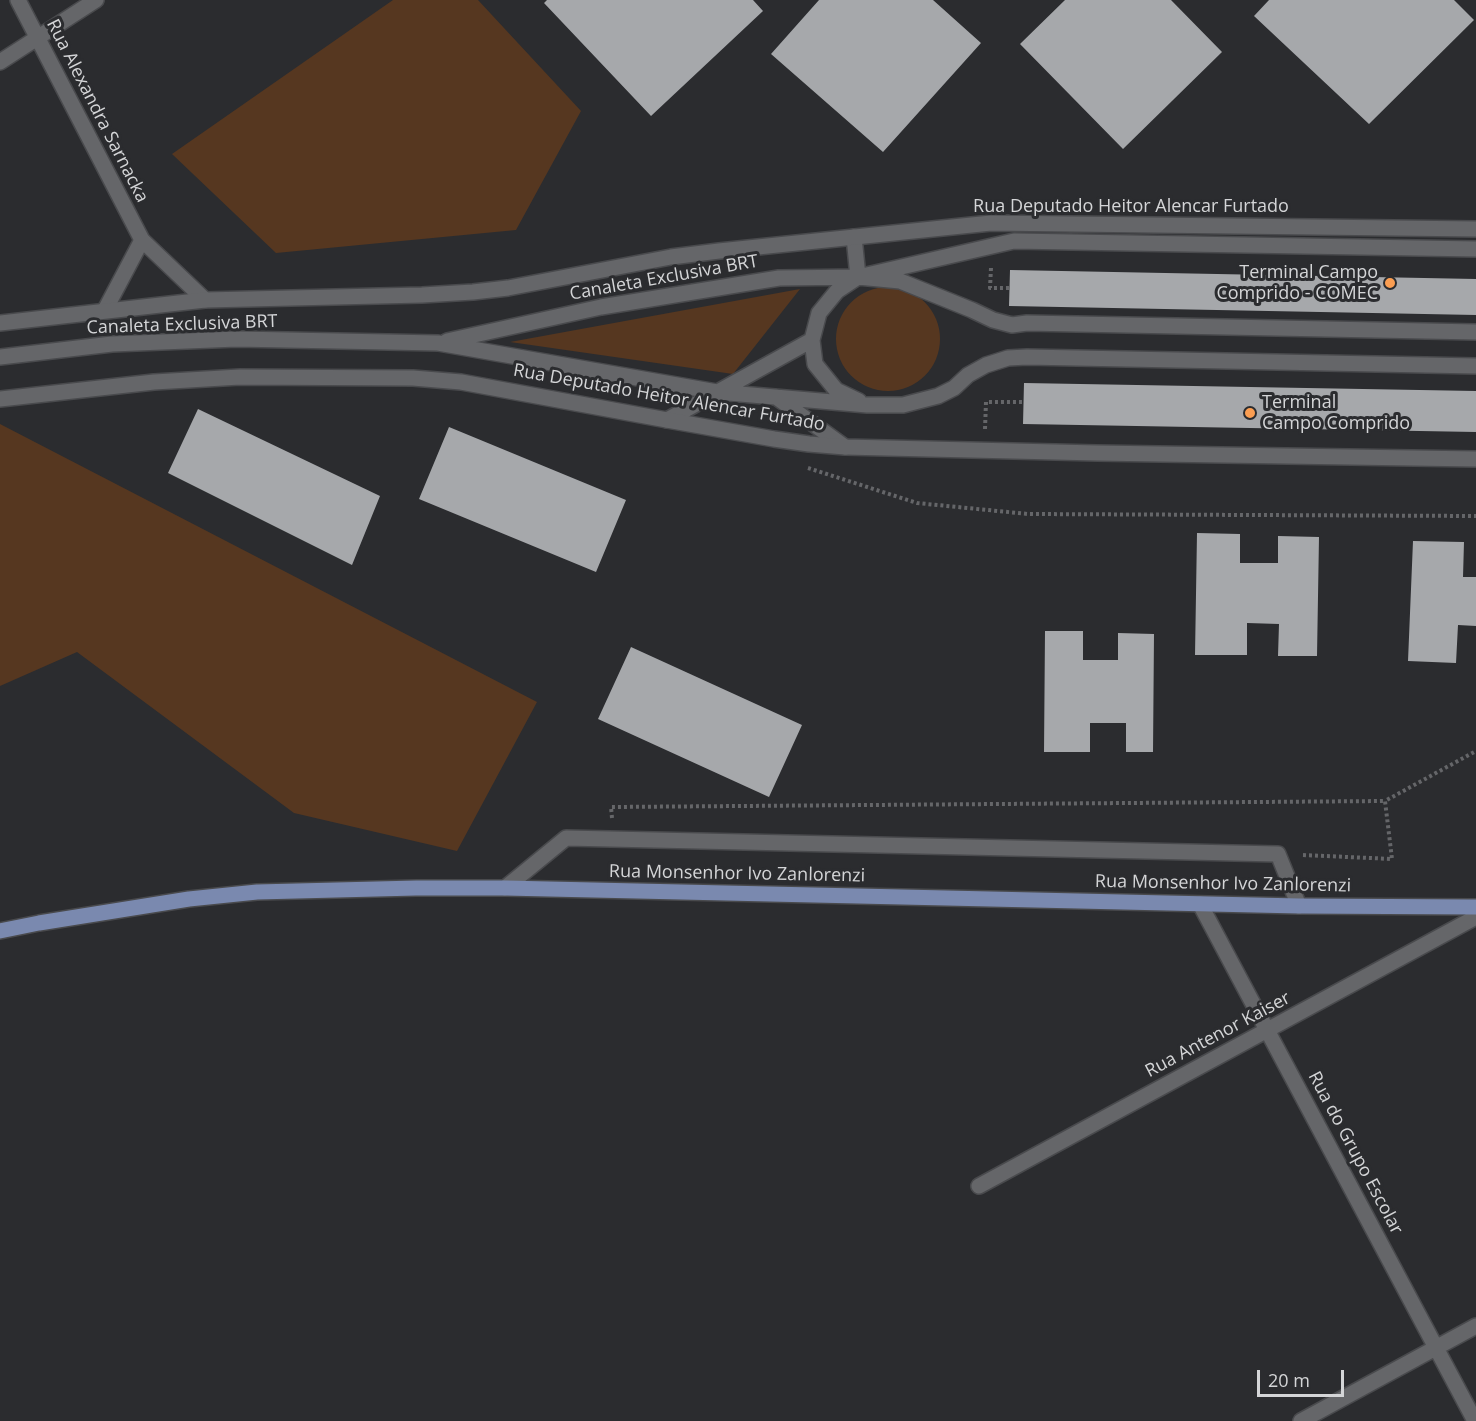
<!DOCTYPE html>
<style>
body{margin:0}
#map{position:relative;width:1476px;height:1421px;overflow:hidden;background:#2b2c2f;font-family:"Open Sans",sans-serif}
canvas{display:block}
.scale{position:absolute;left:1257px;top:1370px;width:87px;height:27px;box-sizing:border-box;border:3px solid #d4d5d7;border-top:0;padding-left:8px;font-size:18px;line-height:21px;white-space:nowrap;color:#d4d5d7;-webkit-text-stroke:4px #2b2c2f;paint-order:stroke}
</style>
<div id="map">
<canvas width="1476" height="1421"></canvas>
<div class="scale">20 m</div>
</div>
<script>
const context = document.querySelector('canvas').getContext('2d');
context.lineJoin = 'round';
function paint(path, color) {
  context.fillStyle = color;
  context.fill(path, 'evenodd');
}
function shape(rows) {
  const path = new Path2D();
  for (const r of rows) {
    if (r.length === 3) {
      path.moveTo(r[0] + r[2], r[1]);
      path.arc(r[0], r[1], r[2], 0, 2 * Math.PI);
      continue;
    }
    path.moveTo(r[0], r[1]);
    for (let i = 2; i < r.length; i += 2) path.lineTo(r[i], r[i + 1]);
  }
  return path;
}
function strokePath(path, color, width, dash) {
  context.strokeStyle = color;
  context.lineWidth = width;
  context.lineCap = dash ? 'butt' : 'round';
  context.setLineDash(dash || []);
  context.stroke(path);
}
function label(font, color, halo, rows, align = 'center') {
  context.font = font + ' "Open Sans",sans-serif';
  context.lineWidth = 6;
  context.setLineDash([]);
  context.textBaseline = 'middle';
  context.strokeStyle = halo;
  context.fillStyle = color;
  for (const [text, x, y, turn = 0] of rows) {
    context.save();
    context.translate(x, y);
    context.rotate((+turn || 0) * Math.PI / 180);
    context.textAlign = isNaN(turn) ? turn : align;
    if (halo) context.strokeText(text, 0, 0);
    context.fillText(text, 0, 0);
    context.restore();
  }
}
paint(shape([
 [393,0,478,0,581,111,516,230,276,253,172,154],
 [888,339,52],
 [800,289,733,374,510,342],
 [0,424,537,702,457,851,294,813,77,652,0,686]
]), '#563720');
paint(shape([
 [547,0,753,0,763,11,651,116,544,3],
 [819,0,933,0,981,43,883,152,771,54],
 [1065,0,1171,0,1222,52,1123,149,1020,44],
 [1269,0,1454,0,1474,20,1369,124,1254,16],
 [1010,270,1476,279,1476,315,1009,306],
 [1024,383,1476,391,1476,432,1023,424],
 [198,409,380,496,352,565,168,473],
 [449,427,626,500,596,572,419,499],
 [1197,533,1240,534,1240,563,1278,563,1278,536,1319,537,1317,656,1278,656,1279,624,1247,623,1247,655,1195,655],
 [1413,541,1464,542,1463,577,1476,577,1476,626,1458,625,1456,663,1408,661],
 [1045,631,1083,631,1083,660,1118,660,1118,633,1154,634,1153,752,1126,752,1126,723,1090,723,1090,752,1044,752],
 [631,647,802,725,769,797,598,719]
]), '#a6a8ab');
const service = shape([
 [854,237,858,277],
 [447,341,601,307,779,278,858,277,900,281,972,310,993,320,1012,325,1027,323,1476,332],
 [0,357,112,344,237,339,438,343,717,392,867,405,903,405,938,396,954,388,968,375,986,365,1008,358,1027,357,1476,366],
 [776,397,845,447],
 [859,401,836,390,815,364,812,340,819,313,837,291,858,277,1014,241,1476,249],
 [667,420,812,340]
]);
const minor = shape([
 [18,0,142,240,205,300],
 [0,62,96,0],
 [105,310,142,240],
 [505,888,566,838,1278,854,1299,906],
 [1200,904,1475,1421],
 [979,1186,1476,917],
 [1301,1421,1476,1326]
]);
const tertiary = shape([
 [0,323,205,300,422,295,473,292,508,288,671,257,719,251,991,223,1476,229],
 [0,399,154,382,240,377,413,378,461,382,667,420,774,439,809,444,845,447,1097,453,1476,459]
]);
const primary = shape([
 [0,931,39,923,189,899,257,892,416,888,505,888,1299,906,1476,907]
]);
strokePath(service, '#494a4d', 18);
strokePath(minor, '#494a4d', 18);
strokePath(tertiary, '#494a4d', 18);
strokePath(primary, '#494a4d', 18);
strokePath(shape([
 [991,268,990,288,1009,288],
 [985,429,986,402,1023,402],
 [808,468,917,503,1028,514,1476,516],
 [612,818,611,807,1385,801],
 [1303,855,1392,859,1385,801,1476,751]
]), '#656669', 4, [3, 3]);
strokePath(service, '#656669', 15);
strokePath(minor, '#656669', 15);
strokePath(tertiary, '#656669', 15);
strokePath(primary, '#7a89af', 15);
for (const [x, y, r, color] of [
 [1390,283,6,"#fb9e52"],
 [1250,413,6,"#fb9e52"]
]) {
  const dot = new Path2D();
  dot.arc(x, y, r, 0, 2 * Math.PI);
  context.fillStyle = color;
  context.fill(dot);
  strokePath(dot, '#2b2c2f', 2);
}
label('18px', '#d4d5d7', '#2b2c2f', [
 ["Rua Alexandra Sarnacka",97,111,63],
 ["Rua Deputado Heitor Alencar Furtado",1131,207],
 ["Canaleta Exclusiva BRT",664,278,-10],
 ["Canaleta Exclusiva BRT",182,325,-2],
 ["Rua Deputado Heitor Alencar Furtado",669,398,10],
 ["Rua Monsenhor Ivo Zanlorenzi",737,874,1],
 ["Rua Monsenhor Ivo Zanlorenzi",1223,884,1],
 ["Rua Antenor Kaiser",1218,1035,-28],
 ["Rua do Grupo Escolar",1355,1153,62]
]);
label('18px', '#d4d5d7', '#2b2c2f', [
 ["Terminal Campo",1378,273],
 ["Comprido - COMEC",1378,294],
 ["Terminal",1262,403,"left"],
 ["Campo Comprido",1262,424,"left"]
], 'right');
</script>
